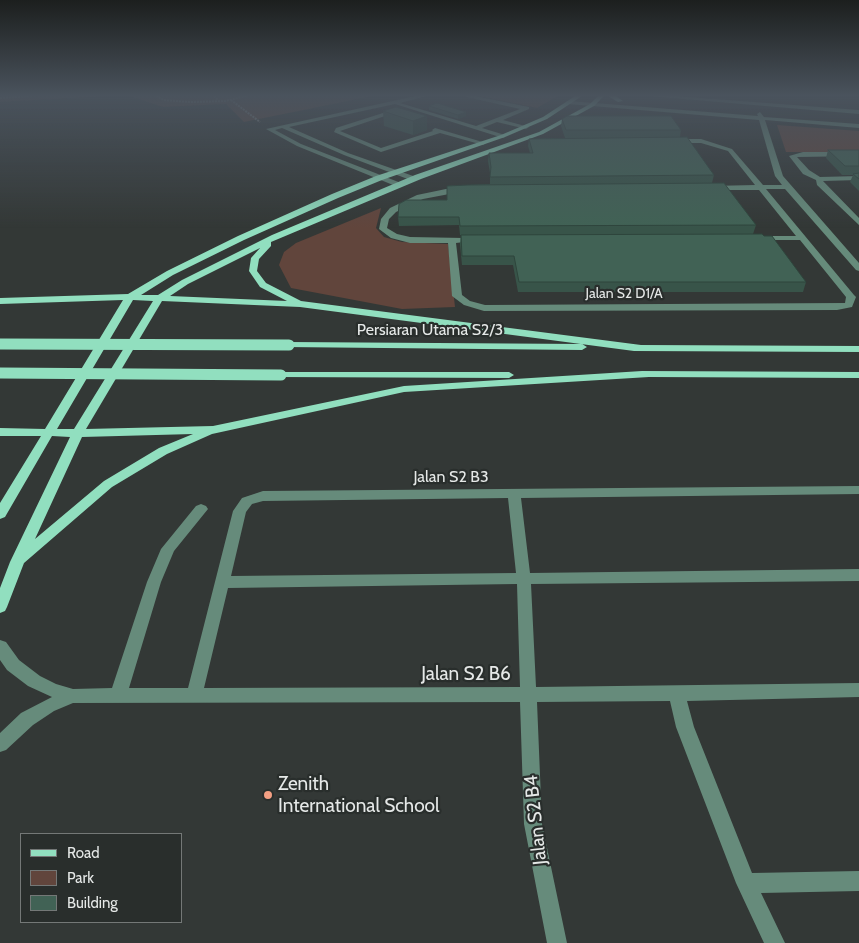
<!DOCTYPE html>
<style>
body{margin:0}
#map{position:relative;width:859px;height:943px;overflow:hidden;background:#333836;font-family:Cabin,sans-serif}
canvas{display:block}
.legend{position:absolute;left:20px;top:833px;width:162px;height:90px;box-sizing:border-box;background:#292e2c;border:1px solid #747877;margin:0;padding:6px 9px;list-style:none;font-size:15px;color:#e5e8e7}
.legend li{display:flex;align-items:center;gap:10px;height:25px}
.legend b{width:25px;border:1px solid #747877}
</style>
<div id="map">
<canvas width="859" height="943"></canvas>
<ul class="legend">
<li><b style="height:6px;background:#91dfbf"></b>Road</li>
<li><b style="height:14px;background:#61453c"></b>Park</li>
<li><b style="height:14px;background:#416255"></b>Building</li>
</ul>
</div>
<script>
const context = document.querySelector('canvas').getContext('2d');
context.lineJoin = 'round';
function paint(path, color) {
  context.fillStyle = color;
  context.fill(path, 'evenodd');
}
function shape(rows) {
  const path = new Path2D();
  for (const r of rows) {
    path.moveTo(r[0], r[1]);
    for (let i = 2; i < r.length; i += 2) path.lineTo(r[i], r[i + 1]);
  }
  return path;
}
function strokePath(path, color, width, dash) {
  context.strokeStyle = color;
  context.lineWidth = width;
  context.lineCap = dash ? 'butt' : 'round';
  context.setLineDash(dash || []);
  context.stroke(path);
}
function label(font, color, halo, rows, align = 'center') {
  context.font = font + ' Cabin,sans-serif';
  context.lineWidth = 4.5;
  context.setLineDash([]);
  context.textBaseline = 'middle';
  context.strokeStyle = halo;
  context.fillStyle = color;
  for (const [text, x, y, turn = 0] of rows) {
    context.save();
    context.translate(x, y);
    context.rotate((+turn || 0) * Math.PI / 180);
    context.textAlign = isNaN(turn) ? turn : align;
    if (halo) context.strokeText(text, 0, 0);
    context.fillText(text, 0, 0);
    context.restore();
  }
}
paint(shape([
 [0,96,110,96,0,102],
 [129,96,373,96,244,122,226,104,163,107],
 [479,96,558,96,537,108],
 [777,125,859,131,859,152,786,152],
 [381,208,376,228,384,237,402,242,448,244,455,307,402,309,291,288,279,265,284,252,296,243]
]), '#61453c');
strokePath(shape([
 [156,96,164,100,190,102,225,101,246,96],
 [214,96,219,101],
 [0,98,33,96],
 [231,100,260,122]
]), '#8c908e', 2, [2, 1]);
paint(shape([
 [415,96,427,96,400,103,476,126,520,109,462,96,475,96,529,107,529,109,503,120,529,127,526,129,497,122,482,128,505,135,505,137,503,138,395,104,289,127,348,153,416,177,417,179,413,181,344,155,282,128,275,130,301,144,401,183,401,187,398,187,297,146,266,129,415,96],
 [648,96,676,96,859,110,859,114,648,96],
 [570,101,758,116,757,114,760,112,764,117,859,124,859,128,765,120,783,176,859,263,859,271,856,270,785,189,766,189,854,295,856,297,852,307,837,310,484,311,464,305,452,296,448,243,410,243,391,238,379,229,381,219,390,208,417,195,446,189,465,187,465,191,423,199,396,212,389,219,387,228,397,234,410,237,464,238,464,242,456,243,462,295,470,301,485,305,845,303,846,297,800,240,753,240,752,238,756,236,796,236,759,190,707,190,707,186,710,186,755,185,728,151,701,143,673,143,670,141,673,139,701,139,732,149,763,185,782,185,775,176,759,120,568,104,570,101],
 [386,112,388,115,340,131,381,148,433,131,432,130,435,128,486,143,483,145,440,133,381,152,334,132,336,128,386,112],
 [803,152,859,152,859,156,797,157,809,170,820,177,859,176,859,180,823,181,859,218,859,225,817,185,816,180,803,174,789,156,803,152],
 [859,486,859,494,521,498,530,573,859,569,859,581,531,584,536,687,859,683,859,697,687,701,694,727,752,873,859,871,859,891,761,893,785,943,764,943,736,883,676,727,670,701,537,702,542,824,567,943,547,943,524,824,520,702,73,703,54,711,33,725,6,750,0,752,0,733,21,713,52,697,28,686,7,670,0,660,0,640,6,642,19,660,40,676,56,684,73,689,112,688,147,582,161,549,196,506,201,504,206,506,208,509,174,551,161,582,129,688,188,688,233,511,242,498,263,491,859,486],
 [508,498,516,573,231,576,246,512,252,504,263,501,508,498],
 [517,584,520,687,204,688,228,588,517,584]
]), '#668b7b');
paint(shape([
 [575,96,582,96,547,119,505,137,382,180,338,198,244,240,173,275,141,295,158,295,182,280,272,235,415,175,539,132,590,104,598,96,604,96,594,106,543,134,421,179,271,242,271,246,259,259,257,271,266,283,301,301,641,345,859,346,859,352,634,351,300,307,162,301,86,429,213,426,404,386,642,371,859,372,859,378,649,377,404,392,212,434,167,454,112,487,24,563,7,607,5,611,0,613,0,588,10,562,70,437,52,436,5,517,0,519,0,503,41,436,0,436,0,428,45,429,123,300,0,304,0,298,128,294,167,271,238,236,332,194,376,176,501,135,543,117,575,96],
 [260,248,251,258,249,271,260,287,287,301,170,296,188,284,260,248],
 [133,300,153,301,74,429,57,429,133,300],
 [193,434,159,448,104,481,35,539,82,437,193,434],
 [608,96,616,96,623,101,618,102,608,96],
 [289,342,582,344,587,347,582,350,285,347,285,343,289,342],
 [281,372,509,372,514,375,509,378,277,377,276,375,281,372]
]), '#91dfbf');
strokePath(shape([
 [0,344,289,345],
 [0,373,281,375]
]), '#91dfbf', 11);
paint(shape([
 [429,106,466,112,466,116,458,119,429,110],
 [396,107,427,130,413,135,384,126,383,111],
 [562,119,681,130,680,137,714,175,712,183,756,225,753,234,806,282,803,292,518,292,513,265,462,265,460,244,461,235,460,235,459,225,399,226,398,217,447,200,447,186,490,184,490,173,488,161,489,153,530,153,528,146,529,139,565,138,561,126],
 [828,150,859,150,859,191,850,182,853,175,842,175,826,158]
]), '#385449');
paint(shape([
 [466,112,466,116,458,119,458,115],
 [427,116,427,130,413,135,413,121]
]), '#2e453c');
const building = shape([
 [437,103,466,112,458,115,429,106,437,103],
 [396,107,427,116,413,121,383,111,396,107],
 [567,116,671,116,681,130,566,130,562,119,567,116],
 [687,137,714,175,490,177,491,167,489,153,533,153,529,139,687,137],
 [828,150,859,150,859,166,845,166,828,150],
 [859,173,859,179,853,174,859,173],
 [724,183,756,225,460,226,459,217,398,217,399,204,406,200,447,200,447,186,468,185,724,183],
 [762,234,764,236,772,236,806,282,519,282,514,256,462,256,461,235,762,234]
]);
paint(building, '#416255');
strokePath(building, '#2e453c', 1);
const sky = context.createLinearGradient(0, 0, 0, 228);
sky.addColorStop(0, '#1c1f1e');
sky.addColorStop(0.42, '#4a535d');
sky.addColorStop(1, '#4a535d00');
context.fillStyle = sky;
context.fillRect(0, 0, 859, 228);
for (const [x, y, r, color] of [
 [268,795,5,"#f39f83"]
]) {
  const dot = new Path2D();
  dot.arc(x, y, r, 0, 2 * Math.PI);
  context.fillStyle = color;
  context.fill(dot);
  strokePath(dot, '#292e2c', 2);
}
label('14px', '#e5e8e7', '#292e2c', [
 ["Jalan S2 D1/A",624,294]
]);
label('16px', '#e5e8e7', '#292e2c', [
 ["Persiaran Utama S2/3",430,330],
 ["Jalan S2 B3",451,477]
]);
label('19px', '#e5e8e7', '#292e2c', [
 ["Jalan S2 B6",466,674],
 ["Jalan S2 B4",536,820,-96]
]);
label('19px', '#e5e8e7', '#292e2c', [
 ["Zenith",278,784],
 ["International School",278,806]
], 'left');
</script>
